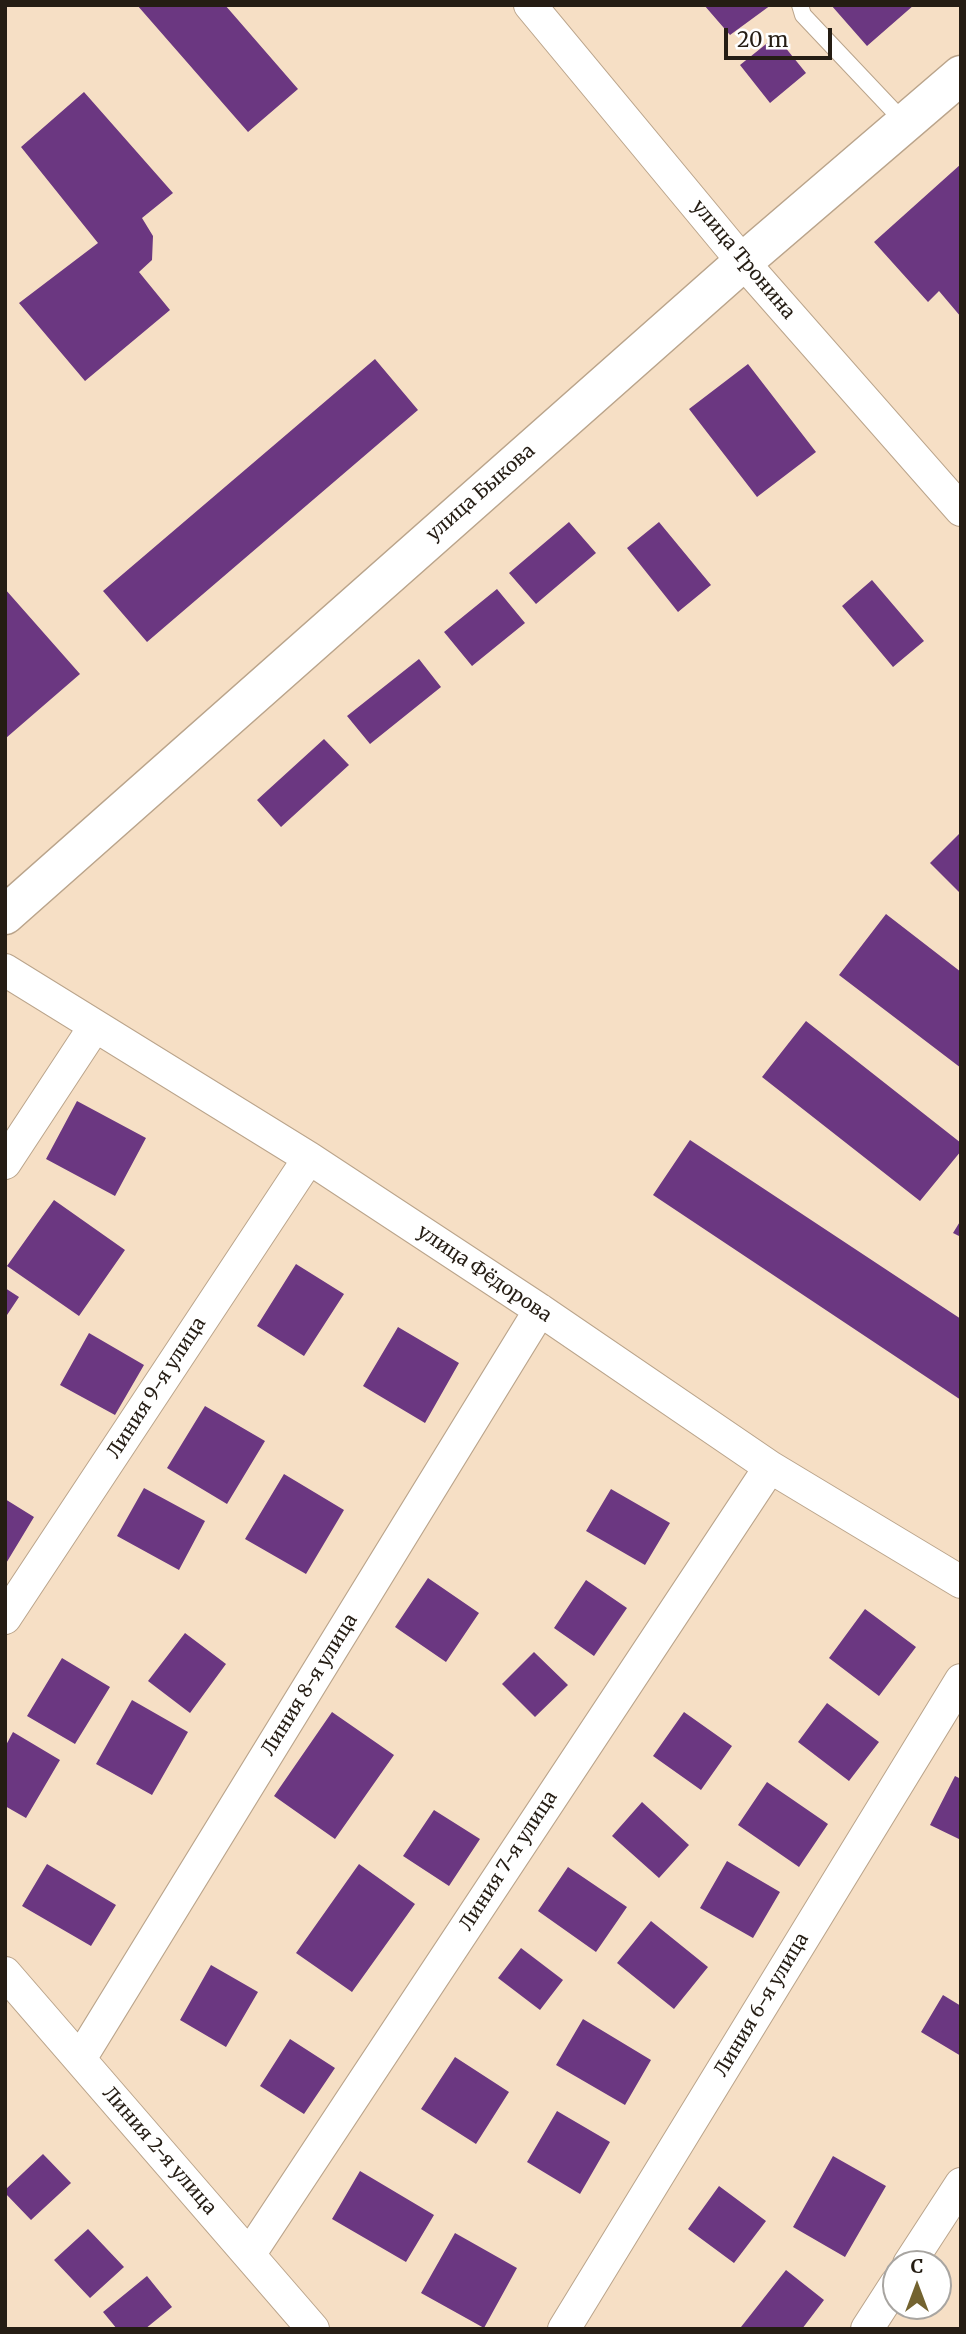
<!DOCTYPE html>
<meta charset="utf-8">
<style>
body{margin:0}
#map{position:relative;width:966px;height:2334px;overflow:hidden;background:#f6dfc5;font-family:Merriweather,serif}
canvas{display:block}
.frame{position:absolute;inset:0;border:7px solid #251d14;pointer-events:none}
.north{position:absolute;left:882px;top:2250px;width:70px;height:70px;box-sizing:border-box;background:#fff;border:2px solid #a8a5a1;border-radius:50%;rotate:0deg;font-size:19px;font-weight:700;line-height:28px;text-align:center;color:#251d14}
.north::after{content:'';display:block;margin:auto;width:24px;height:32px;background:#736330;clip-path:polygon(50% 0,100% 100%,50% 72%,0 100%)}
.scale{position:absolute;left:724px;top:28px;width:108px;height:32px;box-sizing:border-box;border:4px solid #251d14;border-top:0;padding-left:9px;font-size:21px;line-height:24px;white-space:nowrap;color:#251d14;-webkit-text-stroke:5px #fff;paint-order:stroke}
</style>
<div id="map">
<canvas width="966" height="2334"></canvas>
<div class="frame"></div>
<div class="north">С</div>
<div class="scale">20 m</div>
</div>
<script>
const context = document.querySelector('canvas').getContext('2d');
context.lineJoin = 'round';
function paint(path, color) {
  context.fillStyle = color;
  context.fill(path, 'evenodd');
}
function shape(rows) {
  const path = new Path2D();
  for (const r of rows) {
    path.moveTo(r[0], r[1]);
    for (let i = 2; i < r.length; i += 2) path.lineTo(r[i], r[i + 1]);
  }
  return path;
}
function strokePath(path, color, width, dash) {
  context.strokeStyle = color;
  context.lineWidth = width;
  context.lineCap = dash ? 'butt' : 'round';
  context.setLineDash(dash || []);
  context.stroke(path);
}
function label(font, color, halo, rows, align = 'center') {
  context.font = font + ' Merriweather,serif';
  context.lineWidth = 7;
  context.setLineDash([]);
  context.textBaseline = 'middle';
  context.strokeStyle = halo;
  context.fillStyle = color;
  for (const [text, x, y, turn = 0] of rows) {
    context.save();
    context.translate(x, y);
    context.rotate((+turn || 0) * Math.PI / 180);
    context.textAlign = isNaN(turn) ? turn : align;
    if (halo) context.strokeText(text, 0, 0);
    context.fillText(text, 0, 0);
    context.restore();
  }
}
paint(shape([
 [137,5,225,5,298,89,248,132],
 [704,5,771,5,730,35],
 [831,5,914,5,867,46],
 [776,36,806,73,770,103,740,65],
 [84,92,173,193,142,218,153,236,152,260,139,272,170,310,85,381,19,303,98,243,21,147],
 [961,164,961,317,939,291,928,302,874,242],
 [375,359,418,410,147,642,103,591],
 [748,364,816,452,757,497,689,409],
 [569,522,596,553,536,604,509,573],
 [659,522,711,585,678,612,627,548],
 [872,580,924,641,893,667,842,606],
 [5,589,80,674,6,738,5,737],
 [497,589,525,623,472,666,444,632],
 [419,659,441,687,370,744,347,716],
 [324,739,349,765,281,827,257,800],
 [961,832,961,894,930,863],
 [886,914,961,972,961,1068,839,975],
 [806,1021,961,1143,961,1151,920,1201,762,1077],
 [77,1101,146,1138,115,1196,46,1159],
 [690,1140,961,1319,961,1400,653,1195],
 [54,1200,125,1250,79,1316,7,1266],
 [961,1220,961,1237,953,1233],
 [296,1264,344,1294,304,1356,257,1326],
 [5,1288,19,1297,5,1318],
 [398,1327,459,1363,425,1423,363,1386],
 [89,1333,144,1365,115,1415,60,1385],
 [205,1406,265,1441,227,1504,167,1468],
 [284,1474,344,1510,306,1574,245,1539],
 [144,1488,205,1521,179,1570,117,1536],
 [611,1489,670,1523,645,1565,586,1531],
 [5,1499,34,1517,5,1565],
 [428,1578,479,1613,446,1662,395,1627],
 [586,1580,627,1608,594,1656,554,1628],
 [865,1609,916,1647,879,1696,829,1658],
 [185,1633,226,1664,190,1713,148,1681],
 [534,1652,568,1685,535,1717,502,1684],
 [62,1658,110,1687,75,1744,27,1716],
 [132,1700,188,1732,152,1795,96,1764],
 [827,1703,879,1742,849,1781,798,1742],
 [332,1712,394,1755,335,1839,274,1796],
 [684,1712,732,1746,701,1790,653,1756],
 [13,1732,60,1760,26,1818,5,1806,5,1747],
 [955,1776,961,1779,961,1840,930,1825],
 [767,1782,828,1824,799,1867,738,1825],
 [642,1802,689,1845,659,1878,612,1836],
 [434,1810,480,1839,449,1886,403,1856],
 [727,1861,780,1892,753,1938,700,1908],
 [47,1864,116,1905,91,1946,22,1906],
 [359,1864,415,1904,352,1992,296,1953],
 [568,1867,627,1907,596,1952,538,1911],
 [651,1921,708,1967,674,2009,617,1963],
 [521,1948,563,1980,540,2010,498,1978],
 [211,1965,258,1992,226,2047,180,2020],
 [943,1995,961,2006,961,2056,921,2032],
 [583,2019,651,2060,625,2105,556,2065],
 [290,2039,335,2068,304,2114,260,2086],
 [455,2057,509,2092,476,2144,421,2109],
 [557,2111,610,2142,580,2194,527,2162],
 [43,2154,71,2183,31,2220,5,2193,5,2190],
 [833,2156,886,2186,845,2257,793,2227],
 [360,2171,434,2215,406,2262,332,2219],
 [719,2186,766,2221,734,2263,688,2229],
 [88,2229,124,2267,90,2298,54,2260],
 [455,2233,517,2268,484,2328,421,2293],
 [786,2270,824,2300,802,2329,744,2329,741,2327],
 [147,2276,172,2307,145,2329,117,2329,103,2312]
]), '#6b3781');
const service = shape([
 [800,5,803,15,905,123]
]);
const minor = shape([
 [530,5,743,262,961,510],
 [5,970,309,1158,540,1310,770,1467,961,1582],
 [5,1163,95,1026],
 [5,1618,309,1158],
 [5,1973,313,2329],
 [80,2059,540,1310],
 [249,2255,770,1467],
 [909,2264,961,2184],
 [564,2329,961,1680],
 [867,2329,896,2284]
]);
const tertiary = shape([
 [5,915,743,262,961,75]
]);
strokePath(service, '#baa48b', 18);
strokePath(minor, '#baa48b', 34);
strokePath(tertiary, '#baa48b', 41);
strokePath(service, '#fff', 16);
strokePath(minor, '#fff', 32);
strokePath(tertiary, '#fff', 38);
label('19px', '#251d14', '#fff', [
 ["улица Тронина",743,260,50],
 ["улица Быкова",481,493,-41],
 ["улица Фёдорова",484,1274,34],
 ["Линия 9-я улица",157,1388,-57],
 ["Линия 8-я улица",310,1685,-58],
 ["Линия 7-я улица",509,1861,-57],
 ["Линия 6-я улица",762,2005,-59],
 ["Линия 2-я улица",159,2151,49]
]);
</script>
